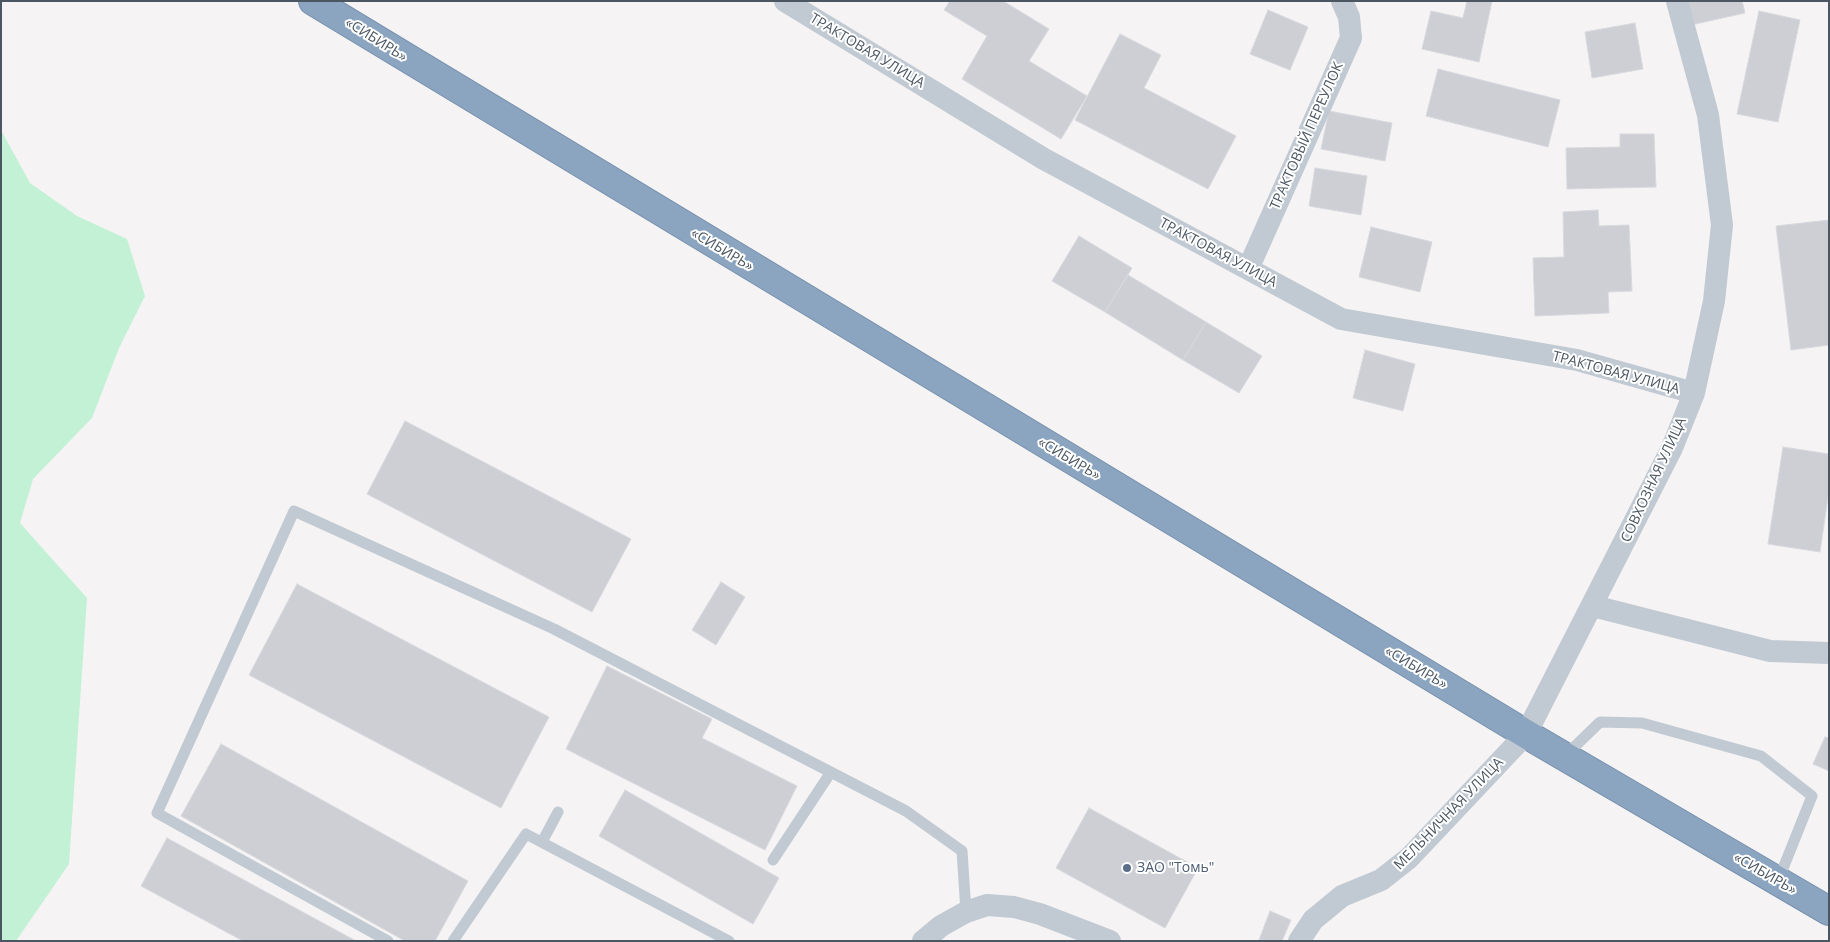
<!DOCTYPE html>
<meta charset="utf-8">
<style>
body{margin:0}
#map{position:relative;width:1830px;height:942px;overflow:hidden;background:#f5f3f3;font-family:"Open Sans",sans-serif}
canvas{display:block}
.frame{position:absolute;inset:0;border:2px solid #4a5661;pointer-events:none}
</style>
<div id="map">
<canvas width="1830" height="942"></canvas>
<div class="frame"></div>
</div>
<script>
const context = document.querySelector('canvas').getContext('2d');
context.lineJoin = 'round';
function paint(path, color) {
  context.fillStyle = color;
  context.fill(path, 'evenodd');
}
function shape(rows) {
  const path = new Path2D();
  for (const r of rows) {
    path.moveTo(r[0], r[1]);
    for (let i = 2; i < r.length; i += 2) path.lineTo(r[i], r[i + 1]);
  }
  return path;
}
function strokePath(path, color, width, dash) {
  context.strokeStyle = color;
  context.lineWidth = width;
  context.lineCap = dash ? 'butt' : 'round';
  context.setLineDash(dash || []);
  context.stroke(path);
}
function label(font, color, halo, rows, align = 'center') {
  context.font = font + ' "Open Sans",sans-serif';
  context.lineWidth = 4;
  context.setLineDash([]);
  context.textBaseline = 'middle';
  context.strokeStyle = halo;
  context.fillStyle = color;
  for (const [text, x, y, turn = 0] of rows) {
    context.save();
    context.translate(x, y);
    context.rotate((+turn || 0) * Math.PI / 180);
    context.textAlign = isNaN(turn) ? turn : align;
    if (halo) context.strokeText(text, 0, 0);
    context.fillText(text, 0, 0);
    context.restore();
  }
}
paint(shape([
 [1,130,30,183,77,216,127,239,145,296,119,348,92,418,33,479,20,523,87,598,69,864,16,941,1,941]
]), '#c3f1d5');
const building = shape([
 [950,1,1003,1,1049,29,1029,61,1087,96,1061,139,962,79,987,36,944,10,950,1],
 [1467,1,1492,1,1479,62,1422,49,1431,11,1463,18,1467,1],
 [1686,1,1742,1,1745,13,1691,25,1686,1],
 [1268,10,1308,27,1290,70,1250,54,1268,10],
 [1759,11,1800,20,1778,122,1737,114,1759,11],
 [1635,23,1643,69,1592,78,1585,32,1635,23],
 [1120,34,1161,55,1144,88,1236,136,1208,189,1075,120,1120,34],
 [1438,69,1560,100,1548,147,1426,116,1438,69],
 [1329,111,1392,123,1385,161,1321,149,1329,111],
 [1620,134,1654,134,1656,187,1567,189,1566,148,1620,147,1620,134],
 [1315,168,1367,176,1361,215,1309,206,1315,168],
 [1598,210,1599,226,1629,225,1632,291,1608,292,1609,313,1535,316,1533,258,1564,257,1563,212,1598,210],
 [1829,220,1829,345,1791,350,1776,226,1829,220],
 [1371,227,1432,242,1420,292,1359,277,1371,227],
 [1079,236,1132,268,1105,312,1052,281,1079,236],
 [1128,275,1206,322,1183,360,1105,312,1128,275],
 [1206,322,1262,356,1239,393,1183,360,1206,322],
 [1365,350,1415,364,1403,411,1353,398,1365,350],
 [405,421,631,539,592,612,367,494,405,421],
 [1783,447,1829,454,1829,490,1820,552,1768,544,1783,447],
 [721,582,745,597,716,645,692,630,721,582],
 [297,584,549,717,501,808,249,675,297,584],
 [607,666,712,719,702,738,797,786,765,850,566,749,607,666],
 [1825,737,1829,738,1829,771,1813,764,1825,737],
 [221,744,468,881,435,941,405,941,181,816,221,744],
 [625,790,779,878,753,924,599,836,625,790],
 [1089,808,1198,868,1165,928,1056,868,1089,808],
 [167,838,356,941,243,941,141,886,167,838],
 [1270,911,1291,920,1282,941,1259,940,1270,911]
]);
paint(building, '#cdcfd5');
strokePath(building, '#d7d9de', 1);
const highway = shape([
 [313,1,1526,734,1829,911]
]);
strokePath(highway, '#7690ad', 30);
strokePath(shape([
 [1565,756,1600,722,1642,723,1761,756,1812,796,1778,881],
 [542,842,558,812],
 [773,860,831,772],
 [388,941,157,813,294,511,554,629,906,811,962,851,966,912],
 [453,941,526,834,729,941]
]), '#c1cad2', 11);
strokePath(shape([
 [785,1,1044,159,1341,319,1577,360,1694,393],
 [1248,269,1351,38,1349,17,1342,1],
 [1593,606,1770,651,1829,653],
 [923,941,941,926,966,912,987,905,1014,907,1040,914,1110,941],
 [1299,941,1313,920,1342,896,1381,880,1409,858,1526,734,1672,448,1694,393,1714,301,1722,225,1708,115,1677,1]
]), '#c1cad2', 22);
strokePath(highway, '#8ba5c1', 28);
for (const [x, y, r, color] of [
 [1127,868,5,"#5c6f8a"]
]) {
  const dot = new Path2D();
  dot.arc(x, y, r, 0, 2 * Math.PI);
  context.fillStyle = color;
  context.fill(dot);
  strokePath(dot, '#fff', 2);
}
label('14px', '#4a5661', '#fff', [
 ["«СИБИРЬ»",376,40,32],
 ["ТРАКТОВАЯ УЛИЦА",867,51,31],
 ["ТРАКТОВЫЙ ПЕРЕУЛОК",1307,136,-66],
 ["«СИБИРЬ»",722,250,31],
 ["ТРАКТОВАЯ УЛИЦА",1218,253,28],
 ["ТРАКТОВАЯ УЛИЦА",1616,373,15],
 ["«СИБИРЬ»",1069,459,31],
 ["СОВХОЗНАЯ УЛИЦА",1654,480,-65],
 ["«СИБИРЬ»",1416,668,31],
 ["МЕЛЬНИЧНАЯ УЛИЦА",1449,814,-46],
 ["«СИБИРЬ»",1765,874,30]
]);
label('14px', '#4e5e75', '#fff', [
 ["ЗАО \"Томь\"",1137,868]
], 'left');
</script>
